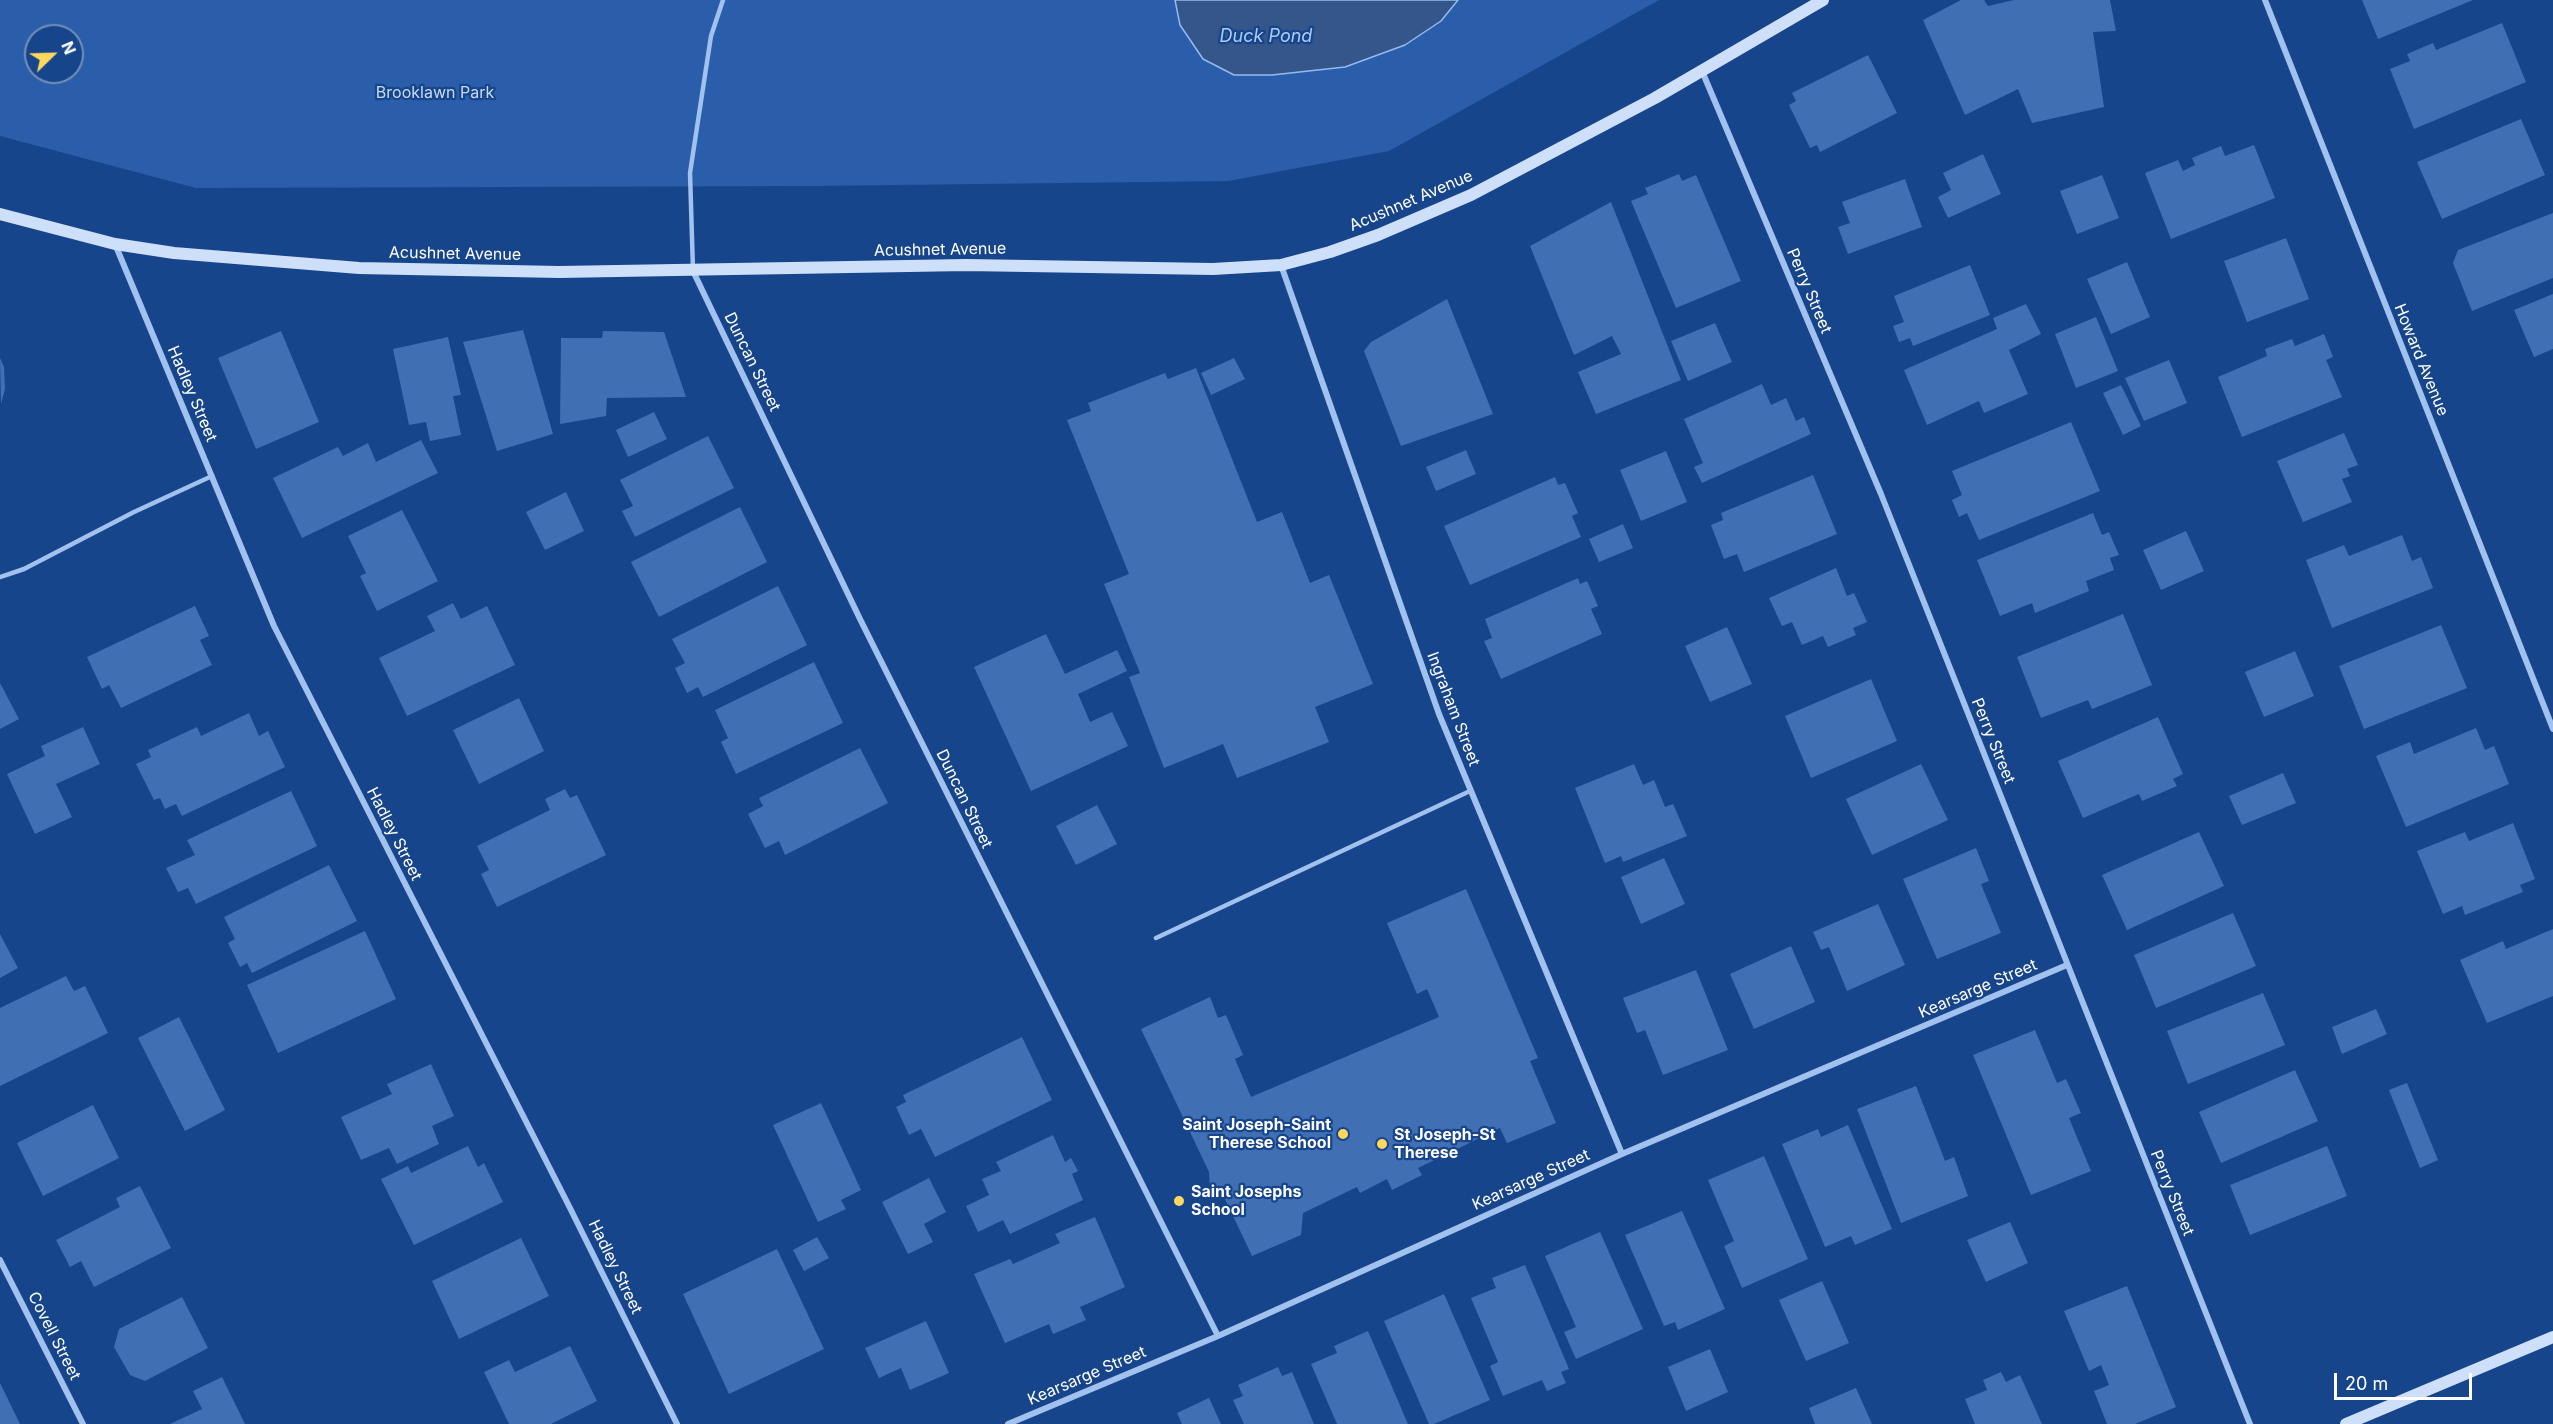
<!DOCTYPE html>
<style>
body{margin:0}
#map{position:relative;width:2553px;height:1424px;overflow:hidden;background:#17458b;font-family:Inter,sans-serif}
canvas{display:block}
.north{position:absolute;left:24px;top:24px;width:60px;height:60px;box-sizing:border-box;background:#17458b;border:2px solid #748fb9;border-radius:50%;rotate:67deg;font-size:16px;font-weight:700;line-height:24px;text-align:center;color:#fff}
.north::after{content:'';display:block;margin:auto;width:21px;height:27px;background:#ffd85e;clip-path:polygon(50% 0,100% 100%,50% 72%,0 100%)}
.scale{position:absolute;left:2334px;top:1373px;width:138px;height:27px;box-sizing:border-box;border:3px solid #fff;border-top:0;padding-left:8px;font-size:18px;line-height:21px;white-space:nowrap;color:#fff;-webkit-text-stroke:4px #17458b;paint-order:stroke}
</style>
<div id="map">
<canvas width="2553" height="1424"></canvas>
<div class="north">N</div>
<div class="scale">20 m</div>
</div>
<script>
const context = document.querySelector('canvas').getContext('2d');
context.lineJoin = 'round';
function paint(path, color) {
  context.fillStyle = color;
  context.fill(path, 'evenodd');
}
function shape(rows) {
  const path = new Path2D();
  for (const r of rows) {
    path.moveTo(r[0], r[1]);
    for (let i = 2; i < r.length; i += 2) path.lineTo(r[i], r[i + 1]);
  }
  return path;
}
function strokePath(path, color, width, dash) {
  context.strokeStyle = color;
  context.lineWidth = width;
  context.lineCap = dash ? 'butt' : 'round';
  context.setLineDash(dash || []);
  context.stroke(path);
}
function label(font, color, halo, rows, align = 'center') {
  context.font = font + ' Inter,sans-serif';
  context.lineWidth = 4.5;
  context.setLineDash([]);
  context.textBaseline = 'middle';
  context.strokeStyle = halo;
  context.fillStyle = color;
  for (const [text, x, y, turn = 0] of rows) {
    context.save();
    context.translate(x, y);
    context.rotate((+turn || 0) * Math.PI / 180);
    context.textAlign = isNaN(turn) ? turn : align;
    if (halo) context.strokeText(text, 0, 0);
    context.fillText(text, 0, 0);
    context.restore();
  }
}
paint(shape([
 [0,0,1659,0,1389,151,1228,181,813,186,196,188,0,136],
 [36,36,72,36,72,72,36,72]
]), '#2a5eaa');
const water = shape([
 [1175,0,1458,0,1441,21,1405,45,1345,67,1272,75,1234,75,1203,59,1180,25,1175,0]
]);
paint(water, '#35568a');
strokePath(water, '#93bbf1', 1.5);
paint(shape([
 [1961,0,1984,0,1988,6,2014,0,2110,0,2116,31,2093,32,2104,107,2032,123,2018,89,1965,115,1923,20],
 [2362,0,2473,0,2378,39],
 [2502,23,2526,82,2414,129,2390,69,2410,61,2407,54,2433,43,2436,50],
 [1868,55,1897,113,1820,152,1817,145,1810,148,1789,105,1796,101,1792,93],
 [2521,119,2545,175,2442,219,2417,162],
 [2254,145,2275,198,2171,239,2145,173,2178,160,2183,171,2195,165,2192,158,2221,146,2225,156],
 [1983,154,2001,194,1948,218,1938,197,1951,190,1943,173],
 [1679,174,1682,181,1696,175,1741,281,1676,308,1631,201,1648,194,1645,188],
 [2102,175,2119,218,2077,234,2060,191],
 [1905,179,1922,227,1848,254,1838,227,1850,223,1842,202],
 [1611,202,1681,380,1596,414,1578,372,1621,354,1612,336,1574,355,1530,246],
 [2553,213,2553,278,2472,311,2453,263,2458,250],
 [2286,238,2309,299,2247,322,2224,261],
 [2127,262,2150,317,2111,334,2087,279],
 [1970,265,1990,315,1913,346,1910,338,1899,342,1893,326,1904,322,1894,296],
 [2553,294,2553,349,2534,357,2514,310],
 [1447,299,1493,414,1401,446,1364,351,1371,342],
 [2026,304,2041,334,2009,350,2028,394,1984,413,1979,401,1927,425,1904,370,1997,329,1993,318],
 [2096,317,2118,371,2076,388,2055,334],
 [1715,323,1732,362,1688,381,1671,341],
 [523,330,553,434,497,451,463,342],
 [281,331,319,422,256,449,218,358],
 [603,331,664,332,686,397,607,398,606,416,560,424,561,338,602,338],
 [2324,334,2333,357,2326,360,2342,397,2242,437,2218,377,2267,356,2265,349,2292,339,2295,346],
 [448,337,461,395,453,396,461,435,430,441,426,422,409,425,393,349],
 [0,358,4,367,5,389,1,404],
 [1234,358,1245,379,1211,395,1201,373],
 [2169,360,2187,403,2144,421,2125,378],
 [1196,368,1257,522,1282,512,1310,583,1329,575,1373,684,1315,707,1329,742,1237,778,1223,744,1164,768,1129,677,1140,673,1104,584,1129,574,1067,420,1091,411,1088,403,1165,373,1168,379],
 [1762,384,1771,405,1786,398,1796,421,1804,417,1811,434,1702,483,1694,467,1703,463,1684,419],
 [2121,385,2141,426,2123,435,2103,393],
 [654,412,667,439,628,457,616,430],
 [2071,422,2100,491,1979,540,1967,513,1959,517,1952,500,1962,495,1952,471],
 [2344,433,2358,465,2347,469,2350,476,2342,479,2352,502,2303,522,2277,461],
 [708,436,734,488,635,537,622,511,633,506,620,480],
 [421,440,438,473,302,538,273,478,338,447,343,456,368,443,376,462],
 [1466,450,1476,474,1436,491,1426,467],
 [1666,451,1687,502,1641,521,1620,470],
 [1813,475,1837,534,1744,572,1737,554,1724,559,1711,525,1723,520,1721,513],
 [1555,477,1558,485,1565,483,1578,513,1572,516,1581,537,1470,585,1444,526],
 [566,492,584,531,545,550,526,512],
 [740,507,767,562,659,617,631,562],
 [402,510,438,581,377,611,360,576,366,573,348,536],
 [2093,513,2102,535,2109,532,2119,555,2110,558,2114,570,2086,581,2089,591,2035,613,2032,603,2000,616,1977,560],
 [1623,524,1633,548,1599,562,1589,539],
 [2186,531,2204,571,2161,590,2143,550],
 [2402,535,2412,561,2421,557,2433,588,2332,628,2306,560,2344,545,2349,556],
 [1836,568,1847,596,1854,593,1867,622,1853,628,1856,635,1828,647,1823,636,1802,645,1792,622,1782,626,1769,598],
 [1578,578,1580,584,1587,581,1598,606,1591,609,1602,634,1501,679,1484,641,1492,638,1485,619],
 [778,586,807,645,703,697,698,687,687,693,675,668,685,663,672,639],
 [453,603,461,619,487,606,515,665,407,716,379,658,435,631,427,616],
 [195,606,209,636,200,640,212,665,121,708,109,685,102,689,87,657],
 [2123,614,2152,685,2092,709,2088,700,2041,718,2017,657],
 [2441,625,2467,688,2364,729,2339,666],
 [1727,627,1752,684,1710,702,1685,646],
 [1046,634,1065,674,1117,650,1127,671,1078,694,1090,722,1112,712,1128,746,1031,791,974,667],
 [2295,651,2314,696,2264,717,2245,672],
 [814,662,843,723,736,774,721,742,728,738,715,710],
 [1871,679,1897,741,1811,778,1785,716],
 [0,683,19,719,0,729],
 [519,698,544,751,479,784,453,730],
 [249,713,259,736,268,731,285,767,182,816,176,804,165,809,160,798,154,800,136,764,151,757,148,750,197,727,201,736],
 [2158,717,2183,774,2173,779,2177,786,2142,801,2139,794,2083,818,2058,761],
 [83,727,100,764,56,784,72,817,35,834,7,774,45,756,41,746],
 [2476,728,2485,750,2494,746,2509,784,2406,827,2376,756,2410,742,2414,754],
 [860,748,888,803,785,855,779,841,765,848,748,814,763,806,759,798],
 [1634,764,1643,785,1654,780,1665,807,1673,804,1687,836,1623,862,1621,856,1605,863,1575,788],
 [1921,764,1948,820,1872,855,1846,799],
 [2283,773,2296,803,2242,825,2229,796],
 [565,789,570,798,577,795,606,855,497,907,481,874,489,870,477,846,550,810,545,799],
 [291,791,317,846,196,904,188,888,178,892,166,868,195,855,187,840],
 [1097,805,1117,844,1076,865,1056,826],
 [2513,823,2535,879,2520,885,2523,892,2465,915,2462,906,2443,914,2417,851,2465,832,2469,841],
 [2199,832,2224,886,2127,930,2102,875],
 [1976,848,1989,881,1981,884,2001,933,1937,959,1903,879],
 [1664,858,1685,904,1641,924,1621,877],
 [329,865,357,921,252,973,247,963,240,967,228,943,235,939,224,917],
 [1466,889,1538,1058,1530,1061,1556,1123,1507,1143,1500,1128,1418,1168,1422,1175,1392,1190,1387,1179,1360,1193,1357,1187,1303,1213,1301,1235,1252,1256,1224,1197,1216,1194,1210,1188,1209,1172,1141,1029,1210,997,1218,1018,1226,1015,1243,1055,1235,1059,1251,1097,1439,1017,1427,989,1417,994,1387,923],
 [1878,904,1905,965,1847,991,1829,947,1821,950,1813,932],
 [2233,913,2256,966,2156,1008,2134,955],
 [2553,929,2553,996,2487,1023,2460,960,2503,941,2506,949],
 [365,931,396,999,278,1053,247,985],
 [0,934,18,968,0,978],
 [1791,946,1815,1002,1754,1029,1730,974],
 [1696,970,1728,1050,1663,1075,1645,1030,1637,1033,1623,998],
 [66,976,74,991,85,986,108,1033,0,1086,0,1008],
 [2263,993,2285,1045,2188,1084,2167,1031],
 [2376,1009,2387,1034,2342,1054,2332,1027],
 [179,1017,225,1110,185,1131,138,1038],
 [2035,1030,2057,1083,2066,1079,2081,1113,2069,1118,2091,1171,2031,1195,1973,1055],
 [1022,1037,1052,1100,935,1157,921,1129,909,1135,896,1107,906,1102,903,1095],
 [431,1064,454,1116,432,1126,439,1144,397,1164,389,1148,361,1160,341,1117,392,1094,387,1084],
 [2295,1070,2318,1121,2221,1163,2199,1112],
 [2407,1083,2438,1160,2420,1168,2389,1090],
 [1916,1086,1945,1161,1954,1157,1968,1196,1901,1223,1857,1109],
 [821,1103,861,1190,841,1200,846,1209,818,1222,773,1125],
 [93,1105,119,1158,43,1196,17,1143],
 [1848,1125,1892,1229,1855,1245,1851,1236,1825,1247,1782,1144,1818,1129,1821,1137],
 [1053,1135,1065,1162,1071,1158,1078,1171,1072,1174,1083,1200,1010,1234,1003,1220,978,1232,966,1206,989,1195,982,1179,1001,1171,996,1162],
 [468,1146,478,1167,484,1163,503,1202,414,1245,381,1179,408,1166,411,1173],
 [2327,1146,2347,1196,2250,1235,2230,1185],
 [1764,1156,1808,1259,1742,1288,1724,1246,1734,1241,1708,1180],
 [929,1178,946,1212,924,1224,933,1242,908,1254,882,1202],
 [140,1186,171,1248,94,1287,81,1261,70,1267,56,1240,120,1207,116,1198],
 [1682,1211,1725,1309,1678,1330,1675,1322,1664,1326,1625,1235],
 [1095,1217,1125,1287,1080,1307,1086,1320,1053,1334,1049,1324,1005,1343,974,1274,1010,1259,1013,1264,1060,1243,1055,1234],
 [2010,1222,2028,1263,1986,1282,1967,1240],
 [1600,1232,1643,1329,1576,1359,1564,1332,1576,1327,1545,1256],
 [817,1237,829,1258,804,1271,793,1250],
 [521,1238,549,1296,459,1339,432,1281],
 [777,1249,824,1349,729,1394,683,1294],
 [1525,1265,1569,1369,1561,1372,1566,1383,1547,1391,1542,1380,1503,1396,1490,1366,1498,1362,1471,1298,1496,1288,1492,1278],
 [1822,1281,1849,1343,1806,1361,1779,1300],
 [2127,1286,2176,1407,2135,1424,2107,1424,2094,1391,2109,1385,2101,1365,2089,1371,2064,1311],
 [1444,1294,1490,1400,1434,1424,1429,1424,1384,1321],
 [182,1297,208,1348,145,1381,130,1375,114,1347,119,1329],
 [926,1321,949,1373,910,1390,901,1368,879,1378,865,1348],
 [1368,1331,1408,1424,1337,1424,1311,1364,1337,1353,1334,1346],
 [570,1346,597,1401,551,1424,509,1424,484,1372,509,1360,515,1372],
 [1710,1349,1728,1392,1686,1411,1668,1367],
 [1278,1367,1282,1376,1292,1372,1314,1424,1244,1424,1233,1400,1243,1396,1238,1385],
 [2001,1372,2006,1382,2020,1375,2042,1424,1975,1424,1965,1399,1987,1390,1983,1380],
 [222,1377,245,1424,170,1424,202,1409,193,1391],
 [0,1383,20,1424,0,1424],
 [1856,1388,1872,1424,1815,1424,1809,1408],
 [1209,1398,1221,1424,1182,1424,1177,1413]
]), '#406fb4');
strokePath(shape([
 [693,270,690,173,711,36,723,0],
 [0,577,24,569,134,512,212,476],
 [1156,938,1470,791]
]), '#a1c1ee', 4.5);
strokePath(shape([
 [2265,0,2553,729],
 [1702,71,1881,494,2250,1424],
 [115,244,274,626,570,1208,677,1424],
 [1281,265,1439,714,1622,1154],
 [693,271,860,619,1218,1336],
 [0,1260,83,1424],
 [1008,1424,1218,1336,1622,1154,2067,965]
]), '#a1c1ee', 6);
strokePath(shape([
 [0,214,115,244,174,253,359,268,559,272,966,265,1213,269,1281,265,1330,252,1378,235,1471,195,1655,98,1823,0],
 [2346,1424,2553,1337]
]), '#cedffa', 12);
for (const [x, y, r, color] of [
 [1343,1134,6,"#ffd85e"],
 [1382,1144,6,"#ffd85e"],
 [1179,1201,6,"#ffd85e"]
]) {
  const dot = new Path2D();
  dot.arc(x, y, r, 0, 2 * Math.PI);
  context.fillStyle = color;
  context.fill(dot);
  strokePath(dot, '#17458b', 2);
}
label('16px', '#c7dcfa', '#17458b', [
 ["Brooklawn Park",435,93]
]);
label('16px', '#fff', '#17458b', [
 ["Acushnet Avenue",1411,201,-23],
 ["Acushnet Avenue",940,250,-1],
 ["Acushnet Avenue",455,254,1],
 ["Perry Street",1809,291,67],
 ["Howard Avenue",2421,360,68],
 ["Duncan Street",752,362,64],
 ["Hadley Street",192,394,67],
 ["Ingraham Street",1453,709,69],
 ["Perry Street",1993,741,68],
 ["Duncan Street",964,799,64],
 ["Hadley Street",394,834,63],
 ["Kearsarge Street",1978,989,-23],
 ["Kearsarge Street",1531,1180,-24],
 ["Perry Street",2172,1193,68],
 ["Hadley Street",615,1267,64],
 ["Covell Street",54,1336,63],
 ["Kearsarge Street",1087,1376,-23]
]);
label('bold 16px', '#fff', '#17458b', [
 ["Saint Joseph-Saint",1331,1125,"right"],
 ["Therese School",1331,1143,"right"],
 ["St Joseph-St",1394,1135],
 ["Therese",1394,1153],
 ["Saint Josephs",1191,1192],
 ["School",1191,1210]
], 'left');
label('italic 18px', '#adcbf6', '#17458b', [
 ["Duck Pond",1266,37]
]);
</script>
